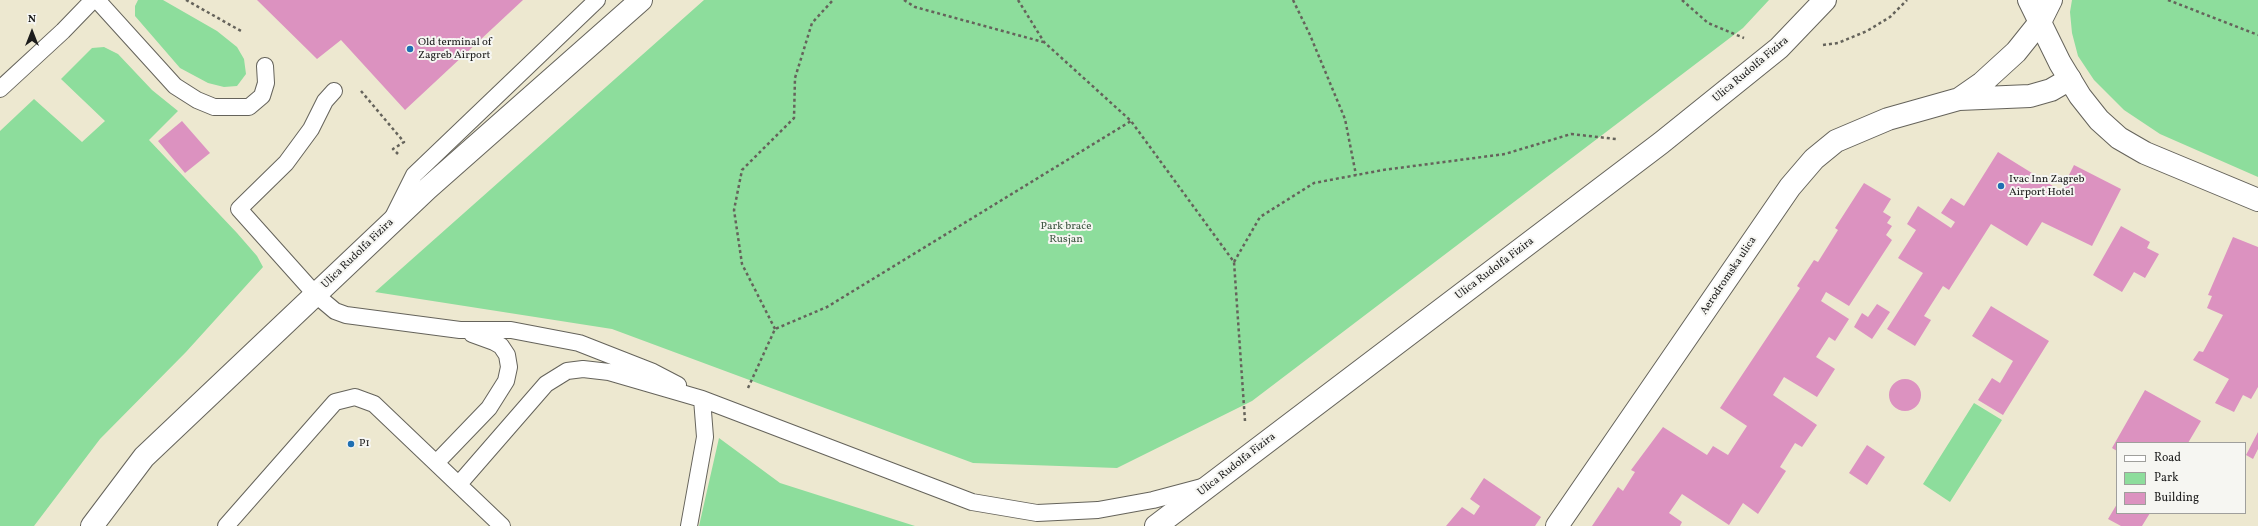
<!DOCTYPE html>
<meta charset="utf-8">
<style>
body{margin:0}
#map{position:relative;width:2258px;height:526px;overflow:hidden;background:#ede8d0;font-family:Vollkorn,serif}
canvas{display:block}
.legend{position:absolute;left:2116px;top:442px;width:130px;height:72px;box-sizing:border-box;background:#f6f6f2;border:1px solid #9f9f9c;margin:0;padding:5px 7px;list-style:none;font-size:12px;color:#1c1c1c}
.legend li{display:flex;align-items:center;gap:8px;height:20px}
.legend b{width:20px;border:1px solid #9f9f9c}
.north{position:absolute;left:12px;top:12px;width:40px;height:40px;-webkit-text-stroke:3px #f6f6f2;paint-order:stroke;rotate:0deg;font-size:11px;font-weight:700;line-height:16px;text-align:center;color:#1c1c1c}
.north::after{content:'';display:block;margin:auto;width:14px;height:18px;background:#1c1c1c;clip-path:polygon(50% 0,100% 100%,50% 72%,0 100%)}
</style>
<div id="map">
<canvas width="2258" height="526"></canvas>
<ul class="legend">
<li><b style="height:5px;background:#fff"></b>Road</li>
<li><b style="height:11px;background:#8ddd9c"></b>Park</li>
<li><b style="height:11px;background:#dc92c0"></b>Building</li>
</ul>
<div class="north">N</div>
</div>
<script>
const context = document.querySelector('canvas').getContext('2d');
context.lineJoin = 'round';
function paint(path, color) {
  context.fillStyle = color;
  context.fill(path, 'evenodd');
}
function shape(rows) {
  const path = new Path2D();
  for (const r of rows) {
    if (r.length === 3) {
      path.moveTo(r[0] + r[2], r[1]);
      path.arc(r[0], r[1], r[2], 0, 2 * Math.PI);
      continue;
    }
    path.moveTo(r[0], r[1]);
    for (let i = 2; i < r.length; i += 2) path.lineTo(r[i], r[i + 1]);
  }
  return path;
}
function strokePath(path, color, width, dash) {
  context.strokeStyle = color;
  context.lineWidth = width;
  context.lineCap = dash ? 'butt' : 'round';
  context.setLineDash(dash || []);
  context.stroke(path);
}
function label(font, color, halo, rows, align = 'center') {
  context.font = font + ' Vollkorn,serif';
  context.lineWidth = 4;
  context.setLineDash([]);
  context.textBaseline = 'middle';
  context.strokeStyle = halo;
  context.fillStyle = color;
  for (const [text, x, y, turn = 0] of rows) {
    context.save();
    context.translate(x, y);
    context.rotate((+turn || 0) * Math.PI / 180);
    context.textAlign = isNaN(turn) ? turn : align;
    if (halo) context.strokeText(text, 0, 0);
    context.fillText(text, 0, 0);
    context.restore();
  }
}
paint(shape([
 [138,0,163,0,217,31,237,47,244,59,246,74,237,86,224,87,208,83,180,68,135,16,135,6],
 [704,0,1769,0,1743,28,1252,401,1117,468,973,463,612,329,375,292],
 [2072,0,2258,0,2258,177,2160,134,2124,110,2094,80,2078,56,2072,33,2070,12],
 [104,47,118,54,152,90,178,111,149,140,237,233,257,256,263,267,186,352,100,439,34,526,0,526,0,131,34,99,82,142,105,121,61,79,92,48],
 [1974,403,2002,420,1950,502,1923,484],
 [719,438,780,483,915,526,699,526]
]), '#8ddd9c');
paint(shape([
 [257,0,523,0,405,110,341,40,317,59],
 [182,121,210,153,185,173,158,141],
 [1998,152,2061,191,2074,165,2121,189,2092,246,2042,222,2027,246,1991,224,1949,290,1943,286,1924,316,1931,320,1915,346,1887,329,1923,273,1898,258,1916,230,1907,224,1918,206,1951,228,1955,222,1941,213,1951,198,1964,206],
 [1864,183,1891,199,1883,212,1891,217,1887,223,1892,226,1886,235,1892,240,1849,306,1826,292,1821,301,1849,319,1835,341,1829,337,1816,357,1835,369,1817,397,1784,377,1773,395,1817,425,1802,447,1795,443,1780,467,1786,471,1758,514,1743,503,1729,525,1682,494,1669,513,1682,522,1680,526,1592,526,1618,487,1623,491,1635,472,1631,470,1663,427,1707,455,1713,446,1728,455,1747,426,1720,408,1800,288,1797,286,1814,260,1818,262,1838,230,1835,228],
 [2121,226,2150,242,2147,248,2159,254,2145,278,2134,272,2122,292,2093,275],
 [2233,237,2258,247,2258,387,2251,399,2243,395,2234,412,2215,403,2229,379,2193,360,2199,351,2203,352,2223,315,2207,308,2212,296,2208,295],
 [1877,304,1890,312,1872,339,1854,327,1862,313,1868,317],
 [1991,306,2049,341,2003,415,1978,400,1992,378,2000,383,2013,361,1972,336],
 [1905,395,16],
 [2145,390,2201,421,2188,443,2117,443,2117,451,2112,448],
 [2258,432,2258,449,2253,459,2246,455],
 [1867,445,1885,457,1867,485,1849,473],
 [1484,478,1541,517,1535,526,1446,526,1462,507,1474,515,1480,506,1470,499],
 [2117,504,2117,513,2150,513,2142,526,2121,526,2108,519]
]), '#dc92c0');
const service = shape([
 [97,0,175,86,197,100,214,107,249,107,262,96,266,83,265,66],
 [0,89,63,31,93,0],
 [334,91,325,101,311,129,286,163,239,209,316,295,335,311,346,315,460,330,511,330,579,343,653,372,678,385],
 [394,215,414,175,597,0],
 [437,462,489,408,506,381,509,367,507,355,501,346,494,342,472,334],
 [459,484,546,384,567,371,583,369,609,372,702,399,972,502,1037,513,1098,510,1153,500,1202,487],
 [226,526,335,402,355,397,374,404,502,526],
 [689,526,705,437,702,399]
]);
const minor = shape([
 [1959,99,1982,83,2016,52,2040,22,2051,0],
 [1557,526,1790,187,1814,159,1836,141,1888,119,1959,99,2030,96,2051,90,2070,79]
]);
const tertiary = shape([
 [2029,0,2060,63,2080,96,2099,120,2119,138,2145,153,2258,200],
 [92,526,144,457,427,189,641,0],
 [1156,526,1661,143,1779,48,1825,0]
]);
strokePath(service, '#65635b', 18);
strokePath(minor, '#65635b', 24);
strokePath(tertiary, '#65635b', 24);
strokePath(shape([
 [186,0,241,31],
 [904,0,915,7,1043,42],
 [1018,0,1044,42,1131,121,1234,262,1245,421],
 [1293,0,1310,35,1345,119,1356,175],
 [1682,0,1708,23,1744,38],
 [2168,0,2258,35],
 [1823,45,1838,43,1867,31,1890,17,1907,0],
 [361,91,404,142,393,149,398,154],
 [1234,262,1260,217,1314,183,1383,170,1505,154,1571,134,1616,139],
 [775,329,742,264,734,210,742,170,794,118,795,78,812,23,833,0],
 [748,388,775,329,827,307,1131,121]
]), '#65635b', 2.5, [3, 3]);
strokePath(service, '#fff', 16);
strokePath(minor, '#fff', 22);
strokePath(tertiary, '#fff', 22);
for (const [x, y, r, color] of [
 [410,49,4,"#1f6fb2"],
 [2001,186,4,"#1f6fb2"],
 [351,444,4,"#1f6fb2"]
]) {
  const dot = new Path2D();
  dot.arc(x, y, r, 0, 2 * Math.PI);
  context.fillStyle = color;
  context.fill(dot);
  strokePath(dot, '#f6f6f2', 1.5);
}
label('11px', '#1c1c1c', '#f6f6f2', [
 ["Old terminal of",418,43],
 ["Zagreb Airport",418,56],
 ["Ivac Inn Zagreb",2009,180],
 ["Airport Hotel",2009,193],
 ["P1",359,444]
], 'left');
label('11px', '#1c1c1c', '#f6f6f2', [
 ["Ulica Rudolfa Fizira",1751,70,-40],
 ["Ulica Rudolfa Fizira",358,254,-44],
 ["Ulica Rudolfa Fizira",1495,269,-37],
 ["Aerodromska ulica",1729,276,-56],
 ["Ulica Rudolfa Fizira",1237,465,-38]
]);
label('11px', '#3e5642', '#f6f6f2', [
 ["Park braće",1066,227],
 ["Rusjan",1066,240]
]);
</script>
